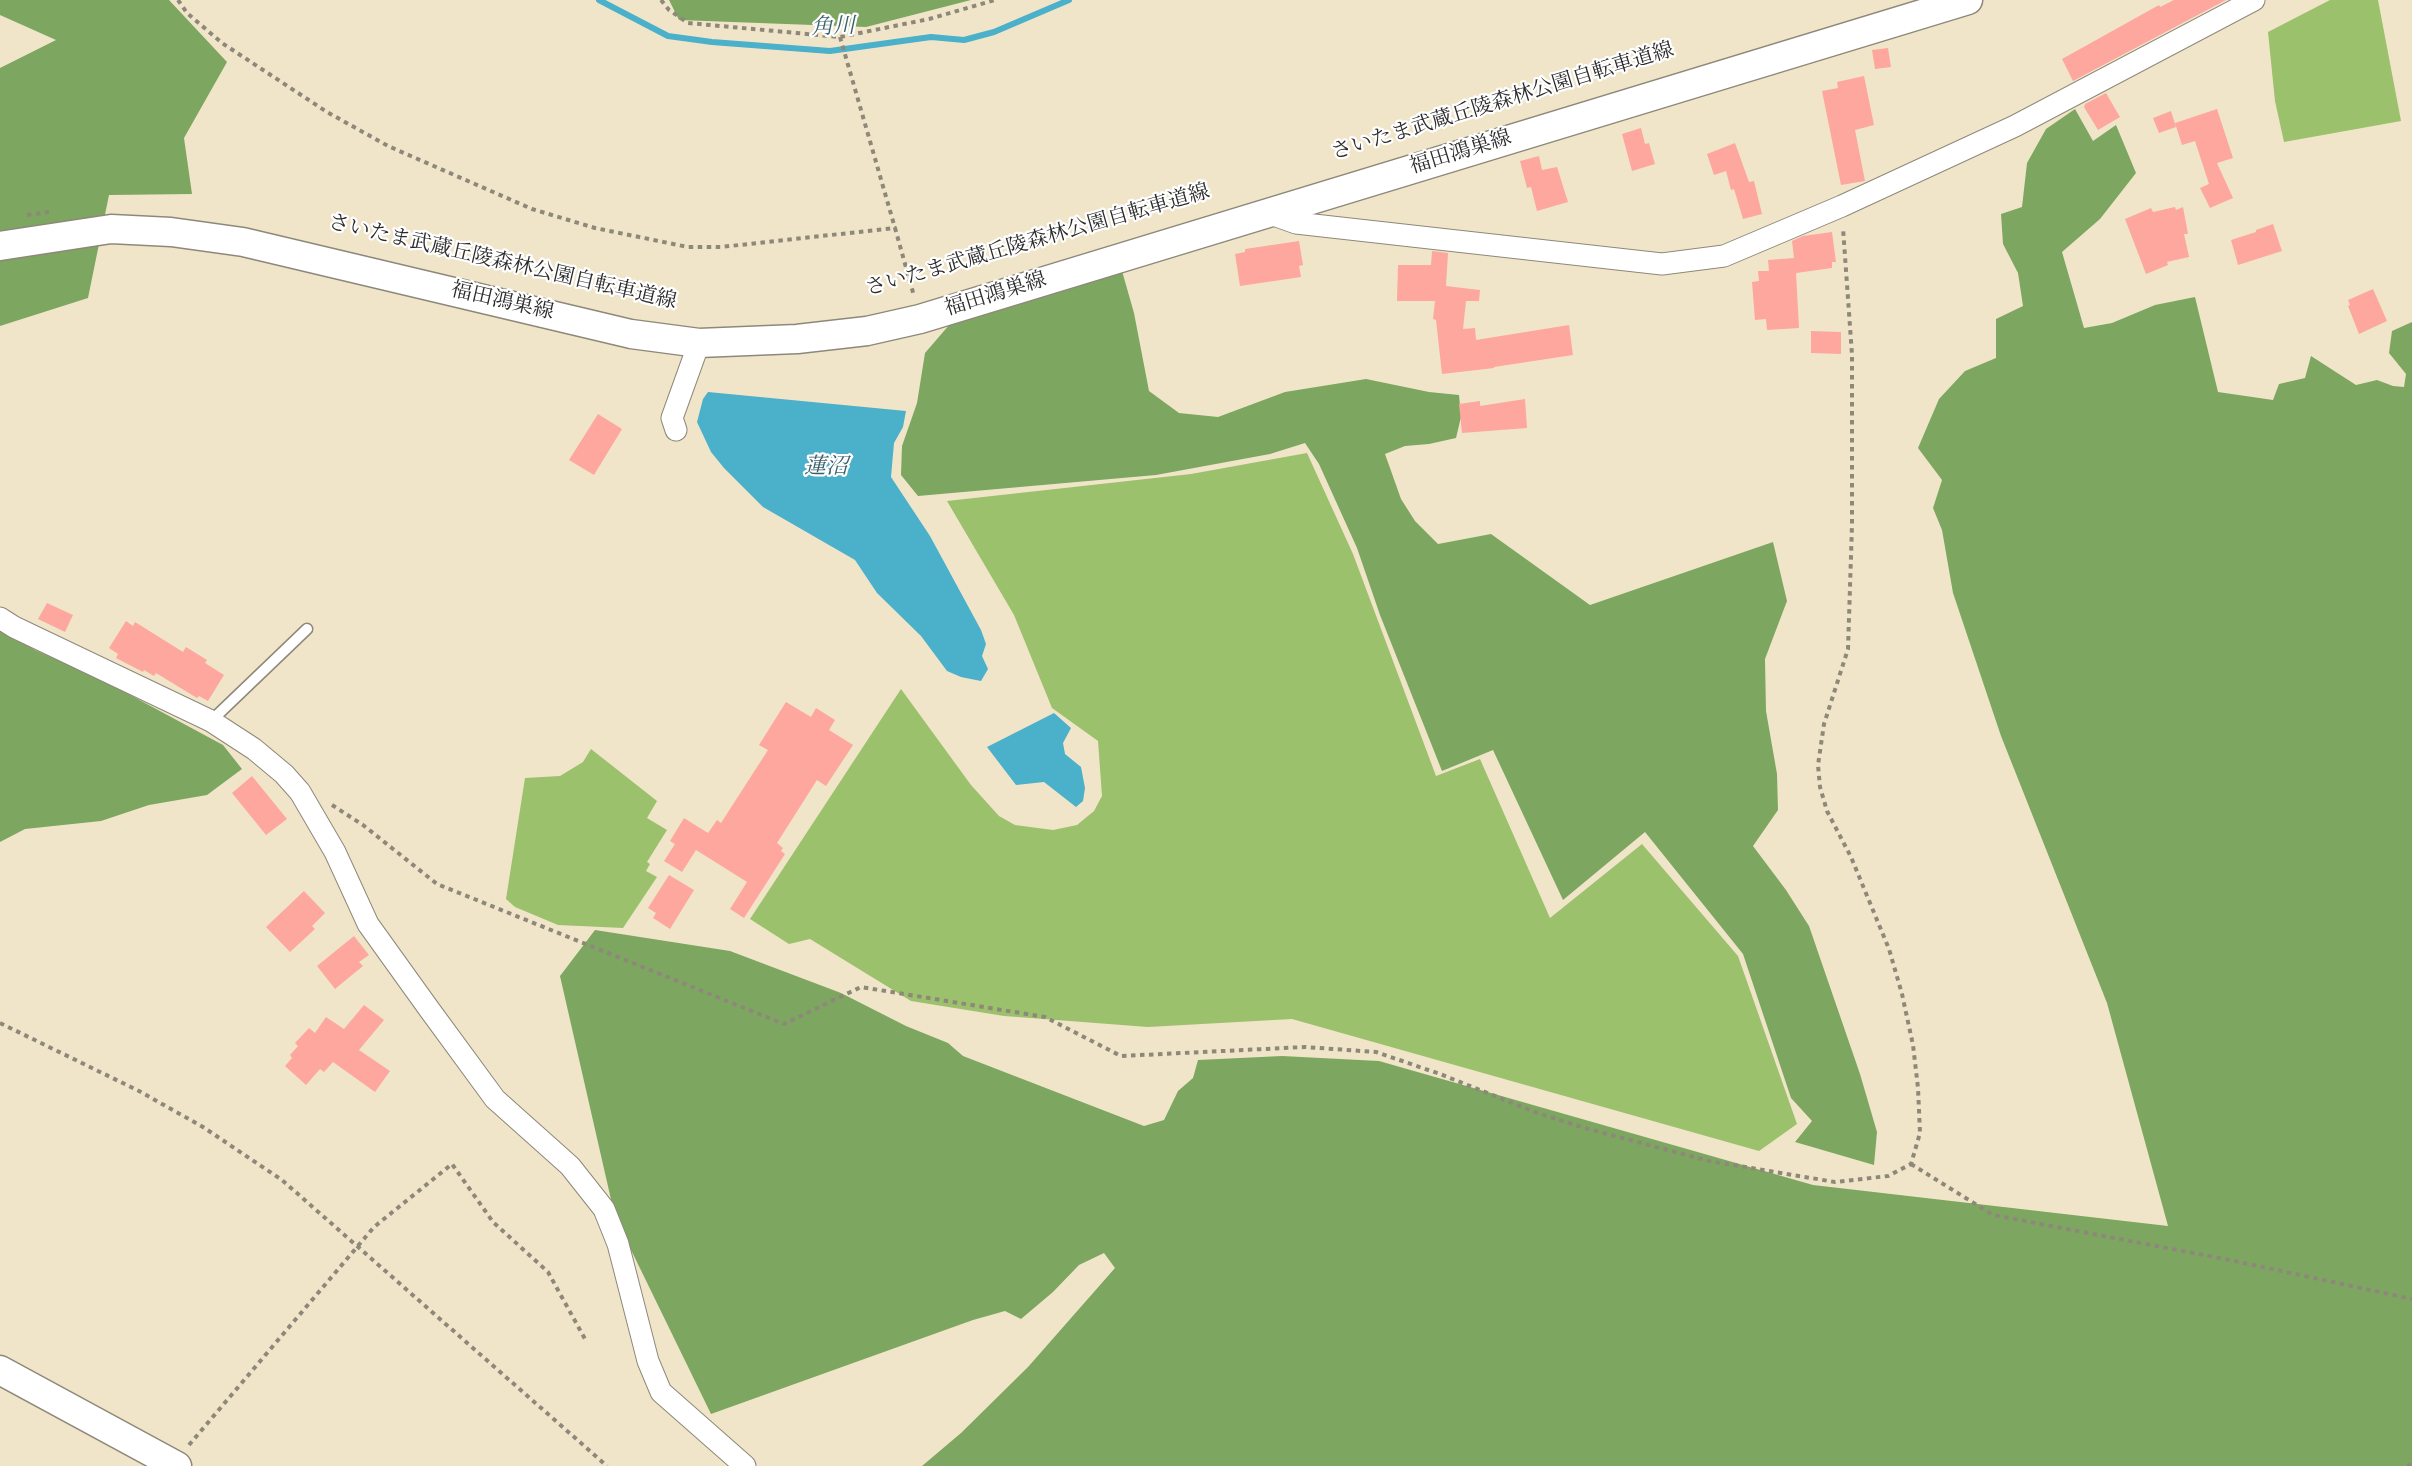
<!DOCTYPE html>
<meta charset="utf-8">
<style>
body{margin:0}
canvas{display:block;background:#f0e5c9}
</style>
<canvas width="2412" height="1466"></canvas>
<script>
const context = document.querySelector('canvas').getContext('2d');
context.lineJoin = 'round';
function paint(path, color) {
  context.fillStyle = color;
  context.fill(path, 'evenodd');
}
function shape(rows) {
  const path = new Path2D();
  for (const r of rows) {
    path.moveTo(r[0], r[1]);
    for (let i = 2; i < r.length; i += 2) path.lineTo(r[i], r[i + 1]);
  }
  return path;
}
function strokePath(path, color, width, dash) {
  context.strokeStyle = color;
  context.lineWidth = width;
  context.lineCap = dash ? 'butt' : 'round';
  context.setLineDash(dash || []);
  context.stroke(path);
}
function label(font, color, halo, rows, align = 'center') {
  context.font = font + ' Vollkorn,"Noto Serif JP",serif';
  context.lineWidth = 4.5;
  context.setLineDash([]);
  context.textBaseline = 'middle';
  context.strokeStyle = halo;
  context.fillStyle = color;
  for (const [text, x, y, turn = 0] of rows) {
    context.save();
    context.translate(x, y);
    context.rotate((+turn || 0) * Math.PI / 180);
    context.textAlign = isNaN(turn) ? turn : align;
    if (halo) context.strokeText(text, 0, 0);
    context.fillText(text, 0, 0);
    context.restore();
  }
}
paint(shape([
 [2330,0,2378,0,2401,121,2284,142,2275,101,2268,32],
 [1307,453,1353,554,1436,776,1480,759,1550,918,1642,844,1738,956,1797,1124,1759,1151,1292,1019,1148,1027,1004,1016,911,1001,810,939,789,944,750,919,901,689,971,785,999,816,1015,825,1053,830,1077,825,1094,811,1102,796,1098,741,1052,708,1014,615,947,501,1191,474],
 [591,749,657,801,647,818,667,830,647,862,650,864,646,871,657,877,623,928,558,925,515,907,506,899,525,778,560,776,583,762]
]), '#9cc16c');
paint(shape([
 [0,0,169,0,227,62,184,138,192,194,109,195,88,298,0,326,0,68,56,40,0,15],
 [669,0,971,0,866,27,679,20],
 [2075,109,2093,141,2116,125,2136,173,2100,219,2062,252,2084,328,2112,323,2155,305,2195,297,2218,392,2273,400,2279,384,2305,378,2311,356,2356,385,2377,380,2393,386,2404,387,2406,374,2389,353,2392,331,2412,322,2412,1466,922,1466,961,1433,1028,1367,1115,1268,1104,1253,1079,1265,1053,1292,1021,1319,1005,1311,973,1320,711,1414,615,1217,560,976,595,930,730,951,841,993,906,1026,948,1043,963,1056,1144,1126,1164,1120,1178,1091,1193,1078,1198,1060,1282,1056,1379,1061,1813,1185,2168,1226,2107,1003,2001,736,1953,593,1942,530,1933,508,1942,480,1918,448,1939,399,1965,371,1996,358,1996,319,2023,306,2018,273,2003,244,2001,214,2022,207,2027,163,2046,129],
 [1122,271,1134,313,1149,391,1179,413,1218,417,1285,392,1366,379,1429,392,1459,395,1461,417,1456,438,1429,444,1405,446,1385,454,1401,499,1415,521,1438,544,1491,534,1590,605,1773,542,1787,601,1765,659,1766,711,1777,774,1778,810,1753,846,1786,890,1809,926,1860,1074,1877,1132,1874,1165,1795,1142,1812,1121,1791,1098,1743,954,1645,832,1563,900,1493,750,1442,771,1380,615,1357,548,1319,464,1305,443,1270,454,1156,475,918,496,901,475,902,446,917,403,925,353,950,324],
 [0,627,35,650,95,676,223,745,242,769,207,795,149,805,101,821,25,829,0,842]
]), '#7da760');
paint(shape([
 [708,392,906,411,903,427,894,443,891,477,930,536,981,630,986,644,982,656,988,669,981,681,961,677,947,671,921,636,877,593,855,560,763,507,724,468,711,452,697,422,703,399],
 [1054,713,1071,728,1063,743,1065,754,1081,767,1085,788,1083,801,1076,807,1044,782,1016,785,987,747]
]), '#4bb0ca');
strokePath(shape([
 [599,0,668,36,712,42,830,51,931,37,964,40,994,32,1069,0]
]), '#4bb0ca', 6);
paint(shape([
 [2174,0,2226,0,2073,81,2062,59,2159,5,2160,7],
 [1888,48,1891,67,1875,69,1872,50],
 [1864,76,1874,125,1855,130,1865,181,1841,185,1822,91,1838,88,1837,82],
 [2106,93,2120,117,2098,130,2084,107,2085,104],
 [2217,109,2233,158,2217,163,2233,198,2210,208,2200,188,2209,184,2195,141,2182,145,2175,123],
 [2171,111,2176,127,2159,133,2153,118],
 [1641,128,1645,144,1649,143,1655,164,1632,171,1622,134],
 [1735,143,1749,182,1754,181,1762,214,1743,219,1734,189,1731,190,1726,171,1714,175,1707,154],
 [1539,156,1542,170,1557,167,1568,202,1537,211,1531,187,1527,188,1520,161],
 [2175,207,2176,210,2183,207,2188,234,2184,234,2189,257,2167,262,2168,265,2146,274,2125,219,2151,208,2153,212],
 [2273,224,2282,251,2238,265,2231,240,2256,232,2256,230],
 [1832,232,1836,262,1832,262,1832,268,1796,273,1799,328,1767,330,1766,319,1755,320,1752,282,1759,281,1758,271,1769,271,1768,260,1794,258,1792,241,1803,236],
 [1299,241,1303,265,1299,266,1301,277,1240,286,1235,254,1245,252,1245,249],
 [1432,251,1448,253,1446,286,1480,290,1479,301,1466,301,1463,329,1475,328,1476,340,1569,325,1573,355,1494,367,1494,368,1442,374,1436,320,1433,319,1435,301,1397,301,1398,265,1431,265],
 [2373,289,2387,321,2359,334,2348,306,2350,305,2348,300],
 [1811,331,1841,332,1841,354,1811,353],
 [1525,399,1527,428,1462,433,1459,404,1480,401,1480,406],
 [598,414,622,429,594,475,569,460],
 [47,603,73,615,65,632,38,619],
 [126,621,133,626,135,622,183,652,186,647,207,660,205,663,224,675,208,701,199,696,197,698,156,673,154,676,144,670,143,672,116,658,118,654,109,648],
 [786,702,811,717,816,708,835,720,829,730,853,745,826,786,817,780,777,843,783,848,781,851,785,854,744,918,730,909,747,882,696,850,682,872,664,861,675,844,670,841,684,818,708,833,717,820,721,823,768,750,759,745],
 [252,776,287,819,266,835,232,793],
 [669,875,694,890,670,929,653,918,656,913,648,908],
 [304,891,325,913,312,926,315,929,290,952,266,927],
 [354,936,369,955,359,962,363,966,335,989,317,966],
 [364,1005,384,1020,359,1050,390,1071,375,1092,333,1062,324,1072,320,1069,306,1085,285,1066,292,1058,290,1055,298,1046,295,1043,309,1028,315,1033,326,1017,344,1029]
]), '#fea79e');
const lane = shape([
 [211,721,307,629]
]);
const street = shape([
 [1268,213,1296,223,1662,264,1724,256,1842,206,2015,126,2254,0],
 [676,430,672,418,699,343],
 [0,618,14,627,211,721,254,749,284,774,300,792,335,852,368,924,429,1009,495,1099,570,1166,604,1209,618,1244,648,1361,661,1392,745,1466]
]);
const secondary = shape([
 [0,246,111,229,171,232,243,242,631,334,699,343,797,339,867,331,920,319,1968,0],
 [0,1370,177,1466]
]);
strokePath(lane, '#8e887a', 13);
strokePath(street, '#8e887a', 23);
strokePath(secondary, '#8e887a', 31);
strokePath(shape([
 [178,0,187,13,222,43,327,112,388,146,532,209,595,228,688,247,721,247,895,228,914,296],
 [661,0,669,10,688,23,840,37,929,19,995,0],
 [840,37,895,228],
 [27,215,49,212],
 [332,805,363,825,437,884,784,1024,861,987,1045,1017,1121,1056,1305,1047,1376,1052,1440,1074,1535,1112,1581,1127,1709,1161,1835,1182,1888,1176,1911,1164,1920,1133,1918,1088,1913,1045,1902,994,1889,949,1851,857,1827,811,1820,787,1818,765,1824,724,1848,649,1852,525,1852,355,1843,228],
 [0,1023,139,1091,203,1127,282,1180,607,1466],
 [1911,1164,1993,1215,2230,1260,2412,1299],
 [189,1445,374,1227,452,1164,493,1222,548,1272,585,1339],
 [2407,1466,2412,1464]
]), '#8e887a', 4, [4.5, 4.5]);
strokePath(lane, '#fff', 10);
strokePath(street, '#fff', 21);
strokePath(secondary, '#fff', 28);
label('21px', '#2b2b2b', '#fff', [
 ["さいたま武蔵丘陵森林公園自転車道線",1503,103,-17],
 ["福田鴻巣線",1461,154,-17],
 ["さいたま武蔵丘陵森林公園自転車道線",1038,242,-16],
 ["さいたま武蔵丘陵森林公園自転車道線",502,264,13],
 ["福田鴻巣線",996,296,-17],
 ["福田鴻巣線",502,303,13]
]);
label('italic 22px', '#38606b', '#fff', [
 ["角川",833,29,-2],
 ["蓮沼",826,469]
]);
</script>
